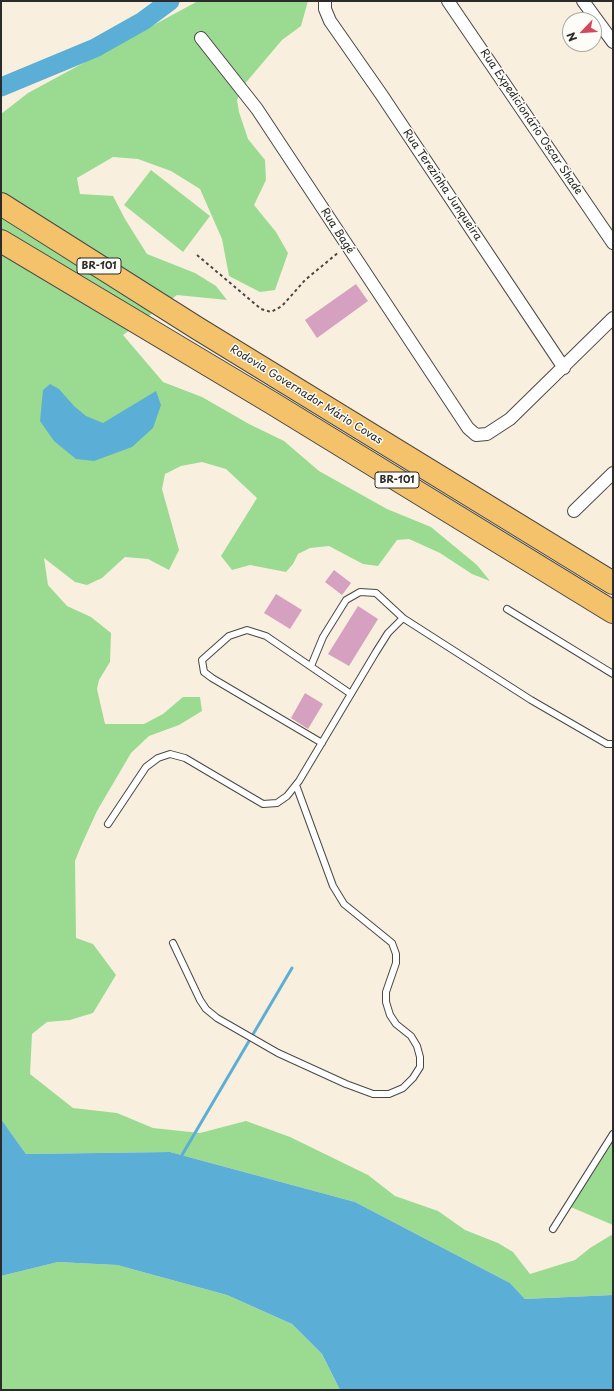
<!DOCTYPE html>
<meta charset="utf-8">
<style>
body{margin:0}
#map{position:relative;width:614px;height:1391px;overflow:hidden;background:#f8efde;font-family:"Playpen Sans",sans-serif}
canvas{display:block}
.frame{position:absolute;inset:0;border:2px solid #2b2b2b;pointer-events:none}
.north{position:absolute;left:562px;top:12px;width:40px;height:40px;box-sizing:border-box;background:#fdfcf7;border:1px solid #a9a8a5;border-radius:50%;rotate:245deg;font-size:11px;font-weight:700;line-height:16px;text-align:center;color:#2b2b2b}
.north::after{content:'';display:block;margin:auto;width:14px;height:18px;background:#d1495b;clip-path:polygon(50% 0,100% 100%,50% 72%,0 100%)}
</style>
<div id="map">
<canvas width="614" height="1391"></canvas>
<div class="frame"></div>
<div class="north">N</div>
</div>
<script>
const context = document.querySelector('canvas').getContext('2d');
context.lineJoin = 'round';
function paint(path, color) {
  context.fillStyle = color;
  context.fill(path, 'evenodd');
}
function shape(rows) {
  const path = new Path2D();
  for (const r of rows) {
    path.moveTo(r[0], r[1]);
    for (let i = 2; i < r.length; i += 2) path.lineTo(r[i], r[i + 1]);
  }
  return path;
}
function strokePath(path, color, width, dash) {
  context.strokeStyle = color;
  context.lineWidth = width;
  context.lineCap = dash ? 'butt' : 'round';
  context.setLineDash(dash || []);
  context.stroke(path);
}
function label(font, color, halo, rows, align = 'center') {
  context.font = font + ' "Playpen Sans",sans-serif';
  context.lineWidth = 3;
  context.setLineDash([]);
  context.textBaseline = 'middle';
  context.strokeStyle = halo;
  context.fillStyle = color;
  for (const [text, x, y, turn = 0] of rows) {
    context.save();
    context.translate(x, y);
    context.rotate((+turn || 0) * Math.PI / 180);
    context.textAlign = isNaN(turn) ? turn : align;
    if (halo) context.strokeText(text, 0, 0);
    context.fillText(text, 0, 0);
    context.restore();
  }
}
paint(shape([
 [198,1,308,1,301,26,282,40,243,86,237,100,239,112,248,139,265,160,266,180,254,205,276,232,288,253,275,290,260,292,229,276,222,239,200,189,171,171,138,159,113,157,77,178,80,194,113,196,125,219,147,254,195,273,216,286,227,300,177,295,123,335,163,382,202,397,249,424,284,441,319,471,387,509,431,527,477,565,490,581,472,574,440,553,409,539,397,540,378,566,363,564,329,546,310,548,298,554,293,564,286,572,250,565,232,570,221,556,257,498,226,469,202,462,181,466,165,474,162,489,179,550,169,570,148,559,125,557,102,578,87,585,75,582,44,558,48,585,67,606,91,617,111,633,110,662,99,680,97,689,105,724,144,724,163,714,183,697,200,697,202,711,179,725,149,736,131,753,97,811,81,846,75,861,76,938,93,944,116,975,93,1013,70,1020,47,1022,32,1034,30,1074,73,1108,117,1113,153,1128,200,1133,246,1121,290,1137,368,1175,395,1196,438,1211,465,1230,498,1243,513,1252,530,1274,575,1260,590,1248,613,1234,613,1295,525,1299,510,1283,355,1202,170,1152,26,1154,1,1119,1,114,28,93],
 [151,170,210,216,183,252,124,205],
 [613,1128,613,1225,566,1205],
 [58,1262,117,1265,227,1295,292,1324,322,1354,340,1390,1,1390,1,1276]
]), '#9bdb91');
paint(shape([
 [50,384,59,389,74,406,86,416,103,423,156,391,161,405,153,428,132,447,94,461,76,459,54,441,40,421,43,390],
 [1,1119,26,1154,170,1152,355,1202,510,1283,525,1299,613,1295,613,1390,340,1390,322,1354,292,1324,227,1295,117,1265,58,1262,1,1276]
]), '#5baed6');
strokePath(shape([
 [182,1155,292,968]
]), '#5baed6', 3);
strokePath(shape([
 [1,87,95,48,143,21,170,1]
]), '#5baed6', 19);
paint(shape([
 [356,284,368,301,317,338,305,320],
 [334,570,351,583,342,595,325,582],
 [276,594,302,610,290,629,264,613],
 [358,606,378,619,349,666,328,654],
 [305,693,323,704,308,729,291,718]
]), '#d6a0c1');
const service = shape([
 [507,609,613,674],
 [311,666,323,637,346,600,360,592,376,593,403,618],
 [322,743,212,678,204,672,202,660,229,636,247,630,266,636,351,694],
 [108,824,146,767,158,758,170,754,185,758,263,804,277,803,287,796,299,781,376,652,388,633,403,618,531,700,607,744,613,744],
 [173,943,200,1000,206,1009,217,1018,278,1053,346,1084,373,1094,389,1094,403,1088,413,1078,420,1067,420,1057,417,1046,411,1036,396,1024,390,1015,386,1002,386,992,396,963,396,954,392,943,344,904,333,886,296,785],
 [553,1229,613,1134]
]);
const minor = shape([
 [325,1,325,9,330,21,381,94,564,368],
 [448,1,613,243],
 [583,1,613,42],
 [201,38,257,109,468,428,476,435,487,434,510,419,613,318],
 [574,511,613,473]
]);
const motorway = shape([
 [1,204,197,328,613,583],
 [1,241,272,403,613,612]
]);
strokePath(service, '#4a4846', 8);
strokePath(minor, '#4a4846', 14);
strokePath(motorway, '#4a4846', 24);
strokePath(shape([
 [197,255,261,309,271,312,282,306,305,280,339,252]
]), '#4a4846', 2, [3, 3]);
strokePath(service, '#fff', 6);
strokePath(minor, '#fff', 12);
strokePath(motorway, '#f3c26a', 22);
for (const [x, y, w] of [
 [99,266,44],
 [397,480,44]
]) {
  const box = new Path2D();
  box.roundRect(x - w / 2, y - 8, w, 16, 3);
  context.fillStyle = '#fdfcf7';
  context.fill(box);
  strokePath(box, '#2b2b2b', 1);
}
label('bold 10px', '#2b2b2b', null, [
 ["BR-101",99,266],
 ["BR-101",397,480]
]);
label('11px', '#2b2b2b', '#fdfcf7', [
 ["Rua Expedicionário Oscar Shade",531,122,56],
 ["Rua Terezinha Junqueira",442,185,56],
 ["Rua Bagé",337,231,57],
 ["Rodovia Governador Mário Covas",306,395,32]
]);
</script>
